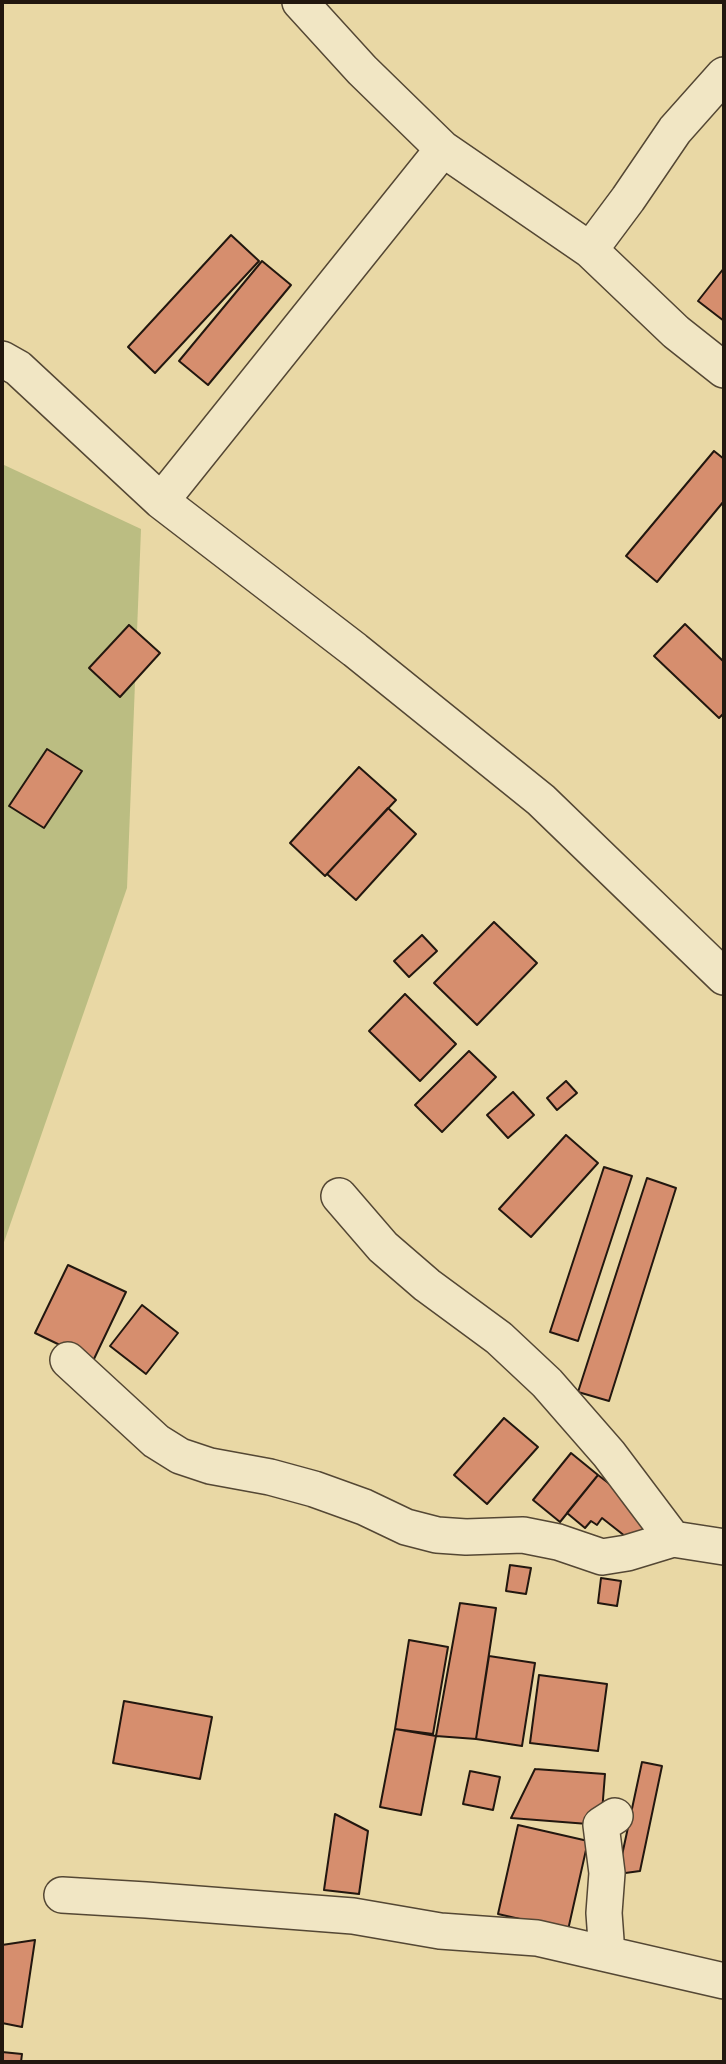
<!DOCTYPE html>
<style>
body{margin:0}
#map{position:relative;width:726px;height:2064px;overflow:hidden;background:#e9d8a5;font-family:Vollkorn,serif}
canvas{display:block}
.frame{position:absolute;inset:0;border:4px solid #22170f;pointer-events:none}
</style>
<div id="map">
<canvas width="726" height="2064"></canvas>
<div class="frame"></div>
</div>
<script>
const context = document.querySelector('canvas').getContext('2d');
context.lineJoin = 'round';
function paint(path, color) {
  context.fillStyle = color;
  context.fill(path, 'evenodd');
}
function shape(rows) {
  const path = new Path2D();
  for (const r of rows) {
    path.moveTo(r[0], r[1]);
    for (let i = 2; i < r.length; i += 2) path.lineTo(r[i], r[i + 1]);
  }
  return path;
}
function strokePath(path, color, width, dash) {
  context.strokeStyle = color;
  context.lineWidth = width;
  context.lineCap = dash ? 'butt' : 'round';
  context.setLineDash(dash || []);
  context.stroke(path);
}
paint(shape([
 [2,464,141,529,127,888,2,1248]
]), '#bbbd82');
const building = shape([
 [231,235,259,261,155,373,128,347,231,235],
 [262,261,291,285,208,385,179,361,262,261],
 [724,268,724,321,698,301,724,268],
 [714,451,724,459,724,501,657,582,626,556,714,451],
 [685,624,724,662,724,713,719,718,654,656,685,624],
 [129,625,160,653,120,697,89,668,129,625],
 [47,749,82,771,44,828,9,806,47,749],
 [359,767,396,800,325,876,290,843,359,767],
 [388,808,416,834,356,900,327,874,388,808],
 [494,922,537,963,477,1025,434,983,494,922],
 [422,935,437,951,409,977,394,961,422,935],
 [405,994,456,1044,420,1081,369,1031,405,994],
 [469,1051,496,1077,442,1132,415,1105,469,1051],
 [566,1081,577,1093,557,1110,547,1098,566,1081],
 [513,1092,534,1115,508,1138,487,1115,513,1092],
 [566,1135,598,1163,531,1237,499,1209,566,1135],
 [604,1167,632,1176,578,1341,550,1332,604,1167],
 [647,1178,676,1188,609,1401,578,1392,647,1178],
 [68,1265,126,1292,93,1361,35,1333,68,1265],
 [142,1305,178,1333,146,1374,110,1346,142,1305],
 [504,1418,538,1447,487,1504,454,1475,504,1418],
 [571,1453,598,1475,560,1522,533,1500,571,1453],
 [598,1475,655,1519,635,1544,602,1518,597,1525,591,1521,585,1528,567,1513,598,1475],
 [510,1565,531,1568,526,1594,506,1591,510,1565],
 [601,1578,621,1581,617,1606,598,1603,601,1578],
 [460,1603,496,1608,476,1739,436,1736,460,1603],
 [409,1640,448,1647,433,1734,395,1729,409,1640],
 [489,1656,535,1663,522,1746,476,1739,489,1656],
 [539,1675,607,1684,598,1751,530,1743,539,1675],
 [124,1701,212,1717,200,1779,113,1763,124,1701],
 [395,1729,436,1736,421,1815,380,1807,395,1729],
 [642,1762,662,1766,640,1871,618,1874,642,1762],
 [535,1769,605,1774,601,1825,511,1818,535,1769],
 [470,1771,500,1777,493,1810,463,1804,470,1771],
 [335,1814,368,1831,359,1894,324,1890,335,1814],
 [518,1825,588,1841,568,1930,498,1914,518,1825],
 [35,1940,22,2027,2,2023,2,1945,35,1940],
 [2,2052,22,2054,21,2062,2,2062,2,2052]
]);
paint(building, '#d68e6e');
strokePath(building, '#22170f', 2);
const minor = shape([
 [300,2,362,70,443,149,590,250,676,332,724,370],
 [590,250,628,199,675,130,724,75],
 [2,359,18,368,161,501,355,650,541,800,724,977],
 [161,501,443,149],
 [339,1196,383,1247,427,1285,499,1338,547,1383,609,1454,673,1539],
 [68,1360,156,1441,180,1456,210,1466,270,1477,314,1489,364,1507,406,1527,437,1535,466,1537,523,1535,558,1542,602,1557,627,1553,673,1539,724,1547],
 [62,1895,146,1900,353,1916,440,1931,537,1938,724,1981],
 [607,1954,604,1913,607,1873,601,1825,615,1816]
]);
strokePath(minor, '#544734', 38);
strokePath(minor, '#f1e6c4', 35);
</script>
